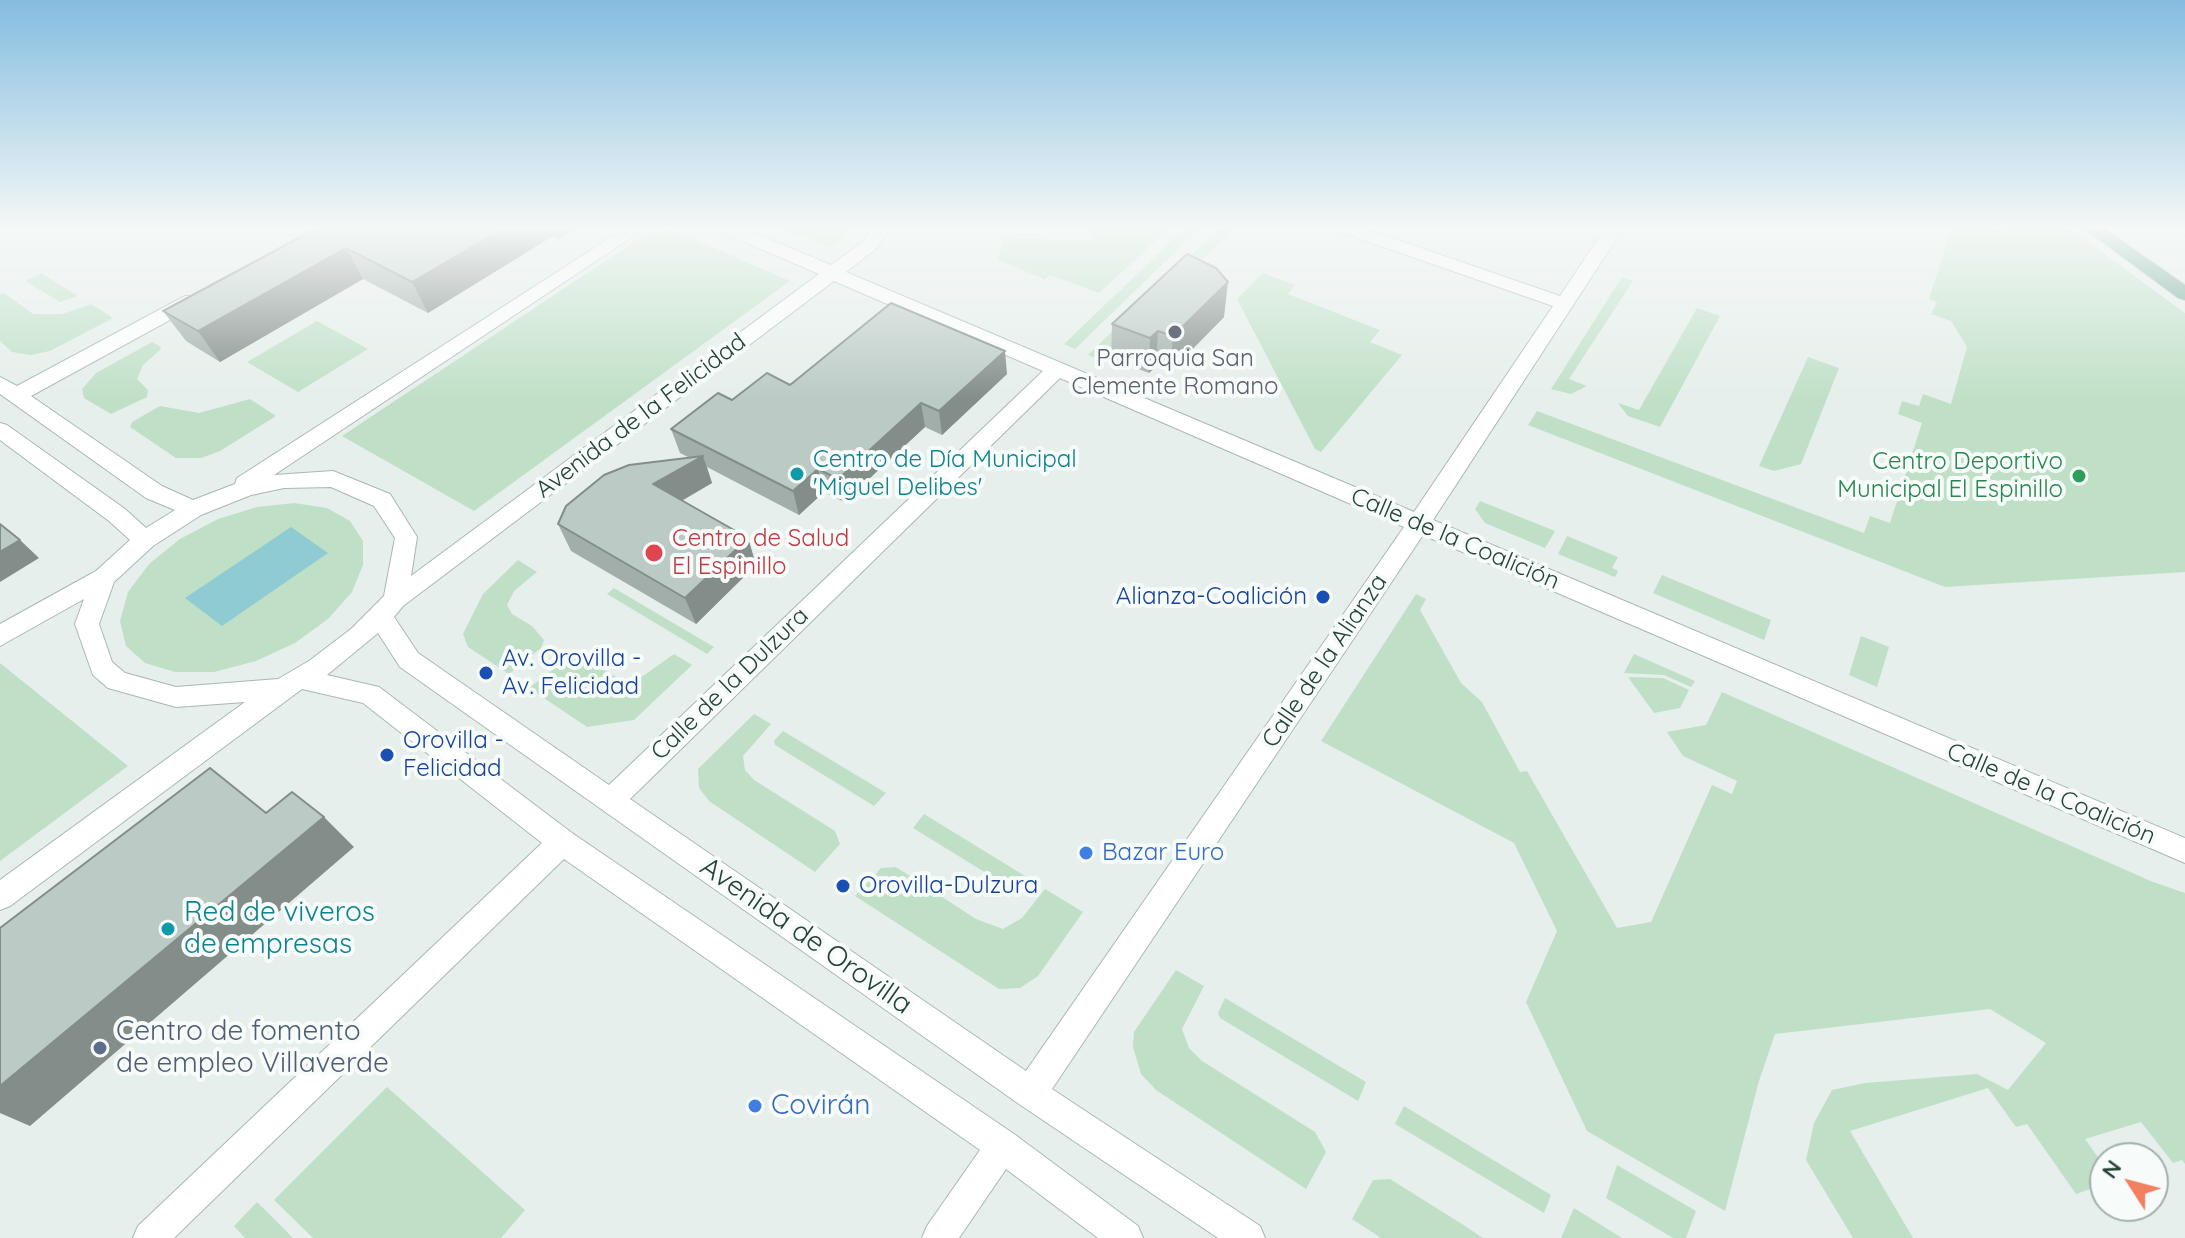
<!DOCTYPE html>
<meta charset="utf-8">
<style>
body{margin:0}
#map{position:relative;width:2185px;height:1238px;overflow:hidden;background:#e6efeb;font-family:Quicksand,sans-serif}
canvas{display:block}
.north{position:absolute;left:2089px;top:1142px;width:80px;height:80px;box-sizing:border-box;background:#f7fbf9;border:2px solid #a3b1ac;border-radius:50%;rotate:306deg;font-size:22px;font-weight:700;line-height:32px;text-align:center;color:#244239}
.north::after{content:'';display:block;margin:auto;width:28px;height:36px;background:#f28061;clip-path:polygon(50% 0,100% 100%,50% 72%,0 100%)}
</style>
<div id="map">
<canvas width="2185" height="1238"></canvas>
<div class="north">N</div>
</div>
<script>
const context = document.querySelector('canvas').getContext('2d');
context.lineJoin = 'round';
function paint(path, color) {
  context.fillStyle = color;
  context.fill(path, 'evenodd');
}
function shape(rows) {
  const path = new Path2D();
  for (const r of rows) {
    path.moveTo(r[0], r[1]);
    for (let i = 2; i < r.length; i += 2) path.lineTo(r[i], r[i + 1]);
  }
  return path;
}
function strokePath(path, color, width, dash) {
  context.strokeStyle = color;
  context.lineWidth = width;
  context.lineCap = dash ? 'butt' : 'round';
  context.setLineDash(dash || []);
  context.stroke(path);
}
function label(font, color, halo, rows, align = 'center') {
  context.font = font + ' Quicksand,sans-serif';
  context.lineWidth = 8;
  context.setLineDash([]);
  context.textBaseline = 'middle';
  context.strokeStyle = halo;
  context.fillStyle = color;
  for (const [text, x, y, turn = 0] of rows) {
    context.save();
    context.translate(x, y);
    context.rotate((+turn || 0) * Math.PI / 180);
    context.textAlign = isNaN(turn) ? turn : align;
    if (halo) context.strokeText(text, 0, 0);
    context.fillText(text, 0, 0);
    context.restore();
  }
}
paint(shape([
 [778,227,852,227,852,230,830,248],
 [1090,227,1171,227,1099,293,1050,275,1045,279,997,260,1005,238,1095,241],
 [1186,227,1201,227,1075,349,1064,344],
 [1220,227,1235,227,1100,360,1088,355],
 [1952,227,1988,227,2005,232,2007,227,2068,227,2185,313,2185,572,1945,587,1528,425,1537,411,1864,533,1870,516,1890,523,1922,423,1898,414,1902,401,1919,406,1923,394,1951,404,1967,347,1951,321,1931,314,1937,302,1929,299],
 [675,231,790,281,474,511,342,436,649,232],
 [41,273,78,296,60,302,25,281],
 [1263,273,1295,285,1288,294,1380,330,1370,342,1402,355,1321,452,1315,449,1237,299],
 [1622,277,1633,281,1569,379,1587,386,1571,394,1551,389],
 [4,293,33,314,63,314,91,304,113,318,50,351,30,355,12,352,0,341,0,294],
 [1697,308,1720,316,1660,427,1628,416,1618,403,1639,410],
 [317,321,368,349,298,392,247,362],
 [152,342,161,347,160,350,143,365,137,379,148,390,147,397,111,414,84,398,82,389,96,373],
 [1808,357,1839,368,1801,464,1774,471,1759,466],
 [250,399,276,416,220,451,201,458,176,458,130,427,132,422,160,406,199,413],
 [1480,501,1555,531,1545,548,1485,523,1475,509],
 [294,503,327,508,350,521,363,541,363,565,352,592,328,619,295,643,256,661,214,672,175,672,145,663,126,646,120,621,128,592,149,564,180,539,218,519,257,507],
 [1567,536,1618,557,1612,568,1618,571,1615,577,1558,554],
 [518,560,537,572,514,591,507,605,512,614,532,626,544,640,541,648,509,674,468,647,463,634,483,594],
 [1662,575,1771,620,1764,640,1653,593],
 [614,588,714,647,707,654,607,594],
 [1416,594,1426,599,1420,610,1461,683,1482,702,1520,772,1527,771,1617,928,1651,922,1712,785,1732,794,1737,781,1683,756,1667,732,1706,725,1722,692,2153,882,2185,893,2185,1164,2182,1160,2173,1163,2141,1122,2085,1139,2105,1167,2105,1184,2076,1194,2027,1124,2016,1127,1988,1088,1850,1131,1913,1238,1853,1238,1806,1160,1814,1123,1832,1090,1865,1083,1977,1074,2008,1090,2046,1043,1990,1009,1775,1034,1759,1081,1725,1211,1587,1131,1526,1002,1557,931,1514,843,1321,741],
 [1861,636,1889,647,1877,687,1849,675],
 [674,654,692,665,634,720,587,727,529,688,568,658,579,658,621,679,643,676],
 [1634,654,1695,681,1691,687,1664,675,1624,673],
 [0,663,128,766,0,861],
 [1628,677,1663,678,1689,690,1680,708,1654,713],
 [754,714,771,724,743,756,745,770,754,780,835,831,840,844,815,872,709,801,699,788,698,769],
 [783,731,886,793,874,806,775,745,774,741],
 [924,814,1025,876,1016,889,1012,889,913,828],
 [896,867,976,919,1003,929,1022,918,1045,889,1083,912,1038,976,1020,988,999,989,855,896,881,868],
 [1176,970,1204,986,1182,1029,1189,1048,1202,1061,1315,1132,1326,1152,1306,1189,1156,1090,1141,1074,1133,1047,1134,1032],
 [1225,998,1366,1082,1358,1101,1220,1018,1218,1013],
 [387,1087,525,1210,501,1238,313,1238,274,1200],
 [1404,1106,1551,1195,1544,1213,1395,1124],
 [1617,1165,1696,1211,1686,1238,1673,1238,1606,1198],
 [1390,1179,1462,1224,1483,1238,1381,1238,1352,1219,1373,1180],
 [257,1202,293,1238,245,1238,234,1226],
 [1574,1208,1622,1238,1561,1238]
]), '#bfe0c7');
paint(shape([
 [291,527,328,553,222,626,185,598]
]), '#8fcbd3');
const minor = shape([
 [627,227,647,227,274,475,333,471,390,494,417,537,411,576,819,274,719,231,716,227,739,227,831,265,864,241,872,227,890,227,877,248,846,272,1414,512,1553,306,1338,231,1335,227,1360,227,1560,296,1606,227,1624,227,1433,520,2185,838,2185,863,1423,535,1052,1089,1260,1226,1265,1238,1218,1238,1019,1104,400,667,378,633,327,675,379,687,572,833,1014,1134,1138,1226,1143,1238,1098,1238,1006,1169,959,1238,922,1238,927,1226,980,1150,564,859,174,1238,133,1238,138,1226,542,843,363,703,302,689,10,906,0,910,0,880,245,702,176,707,108,688,93,675,75,624,84,599,0,646,0,624,96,571,130,540,109,521,0,440,0,423,7,425,125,509,146,528,175,510,146,498,0,394,0,377,17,386,185,296,199,296,201,300,199,304,31,396,162,486,193,500,235,484,237,478,627,227],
 [834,281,1043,371,609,785,418,653,394,617,403,606,834,281],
 [1060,378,1404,527,1026,1071,630,799,1060,378],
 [331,487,374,506,395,538,384,596,351,629,309,661,278,679,176,687,125,673,112,662,99,624,114,582,153,546,201,515,251,495,284,488,331,487]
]);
const major = shape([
 [2082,227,2102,227,2185,285,2185,300,2178,298,2082,227]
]);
strokePath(minor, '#a8b8b2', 2);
strokePath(major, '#c2cac8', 2);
paint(minor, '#fff');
paint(major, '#6ba493');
paint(shape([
 [319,227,577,227,558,239,553,236,428,313,363,279,220,362,186,341,163,311],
 [1224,317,1170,372,1156,366,1149,373,1111,359,1112,324],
 [1007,374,942,435,925,427,844,502,824,492,799,515,707,467,712,483,682,501,748,538,756,565,696,624,571,551,558,524,688,457,680,453,671,429,732,400,790,385]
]), '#a1aea9');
paint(shape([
 [506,227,549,227,553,236,428,313,412,282],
 [553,227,577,227,558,239],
 [346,248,363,279,220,362,198,331],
 [1228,282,1224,317,1170,372,1173,336],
 [1158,331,1156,366,1149,373,1150,338],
 [1005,351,1007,374,942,435,939,411],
 [921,403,925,427,844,502,838,479],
 [703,456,712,483,663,511,653,484],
 [818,469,824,492,799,515,793,491],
 [748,538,756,565,696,624,685,598],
 [20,540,39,558,0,582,0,552],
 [324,817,354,847,30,1126,0,1113,0,1086]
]), '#838d89');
const building = shape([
 [319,227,506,227,412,282,346,248,198,331,163,311,319,227],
 [1187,254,1216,268,1228,282,1173,336,1158,331,1150,338,1112,324,1187,254],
 [891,303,1005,351,939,411,921,403,838,479,818,469,793,491,671,429,718,393,732,400,767,373,790,385,891,303],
 [703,456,653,484,748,538,685,598,558,524,566,506,604,475,629,465,703,456],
 [0,524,20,540,0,552,0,524],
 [210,768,266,813,292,792,324,817,0,1086,0,928,210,768]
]);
paint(building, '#bbcac4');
strokePath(building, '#838d89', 2);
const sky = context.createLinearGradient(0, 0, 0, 400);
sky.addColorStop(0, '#84bde0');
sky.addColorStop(0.57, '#f4f8f6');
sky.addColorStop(1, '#f4f8f600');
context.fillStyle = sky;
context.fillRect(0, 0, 2185, 400);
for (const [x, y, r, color] of [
 [1175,332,8,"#6b7280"],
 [797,474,8,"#0f9aa8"],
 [2079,476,8,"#2e9e5b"],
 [654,553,10,"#e0444e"],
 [1323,597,8,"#1a4fb4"],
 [486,673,8,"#1a4fb4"],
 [387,755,8,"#1a4fb4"],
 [1086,853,8,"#3f7fe0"],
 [843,886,8,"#1a4fb4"],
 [168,929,8,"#0f9aa8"],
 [100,1048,8,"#5c6f8a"],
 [755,1106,8,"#3f7fe0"]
]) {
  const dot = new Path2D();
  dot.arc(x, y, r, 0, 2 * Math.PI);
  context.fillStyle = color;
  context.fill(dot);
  strokePath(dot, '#f7fbf9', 3);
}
label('24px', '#5b616d', '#f7fbf9', [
 ["Parroquia San",1175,359],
 ["Clemente Romano",1175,387]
]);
label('24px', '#244239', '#f7fbf9', [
 ["Avenida de la Felicidad",641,416,-37],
 ["Calle de la Coalición",1455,539,23],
 ["Calle de la Alianza",1325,661,-56],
 ["Calle de la Dulzura",730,684,-44],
 ["Calle de la Coalición",2051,794,23]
]);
label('24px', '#0d838f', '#f7fbf9', [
 ["Centro de Día Municipal",813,460],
 ["'Miguel Delibes'",813,488]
], 'left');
label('24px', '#27864d', '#f7fbf9', [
 ["Centro Deportivo",2063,462],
 ["Municipal El Espinillo",2063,490]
], 'right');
label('24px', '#be3a42', '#f7fbf9', [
 ["Centro de Salud",672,539],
 ["El Espinillo",672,567]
], 'left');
label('24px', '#164399', '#f7fbf9', [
 ["Alianza-Coalición",1307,597,"right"],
 ["Av. Orovilla -",502,659],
 ["Av. Felicidad",502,687],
 ["Orovilla -",403,741],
 ["Felicidad",403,769],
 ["Orovilla-Dulzura",859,886]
], 'left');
label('24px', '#366cbe', '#f7fbf9', [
 ["Bazar Euro",1102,853]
], 'left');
label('28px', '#0d838f', '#f7fbf9', [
 ["Red de viveros",184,913],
 ["de empresas",184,945]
], 'left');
label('28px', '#244239', '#f7fbf9', [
 ["Avenida de Orovilla",806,936,35]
]);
label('28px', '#4e5e75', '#f7fbf9', [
 ["Centro de fomento",116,1032],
 ["de empleo Villaverde",116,1064]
], 'left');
label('28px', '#366cbe', '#f7fbf9', [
 ["Covirán",771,1106]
], 'left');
</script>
